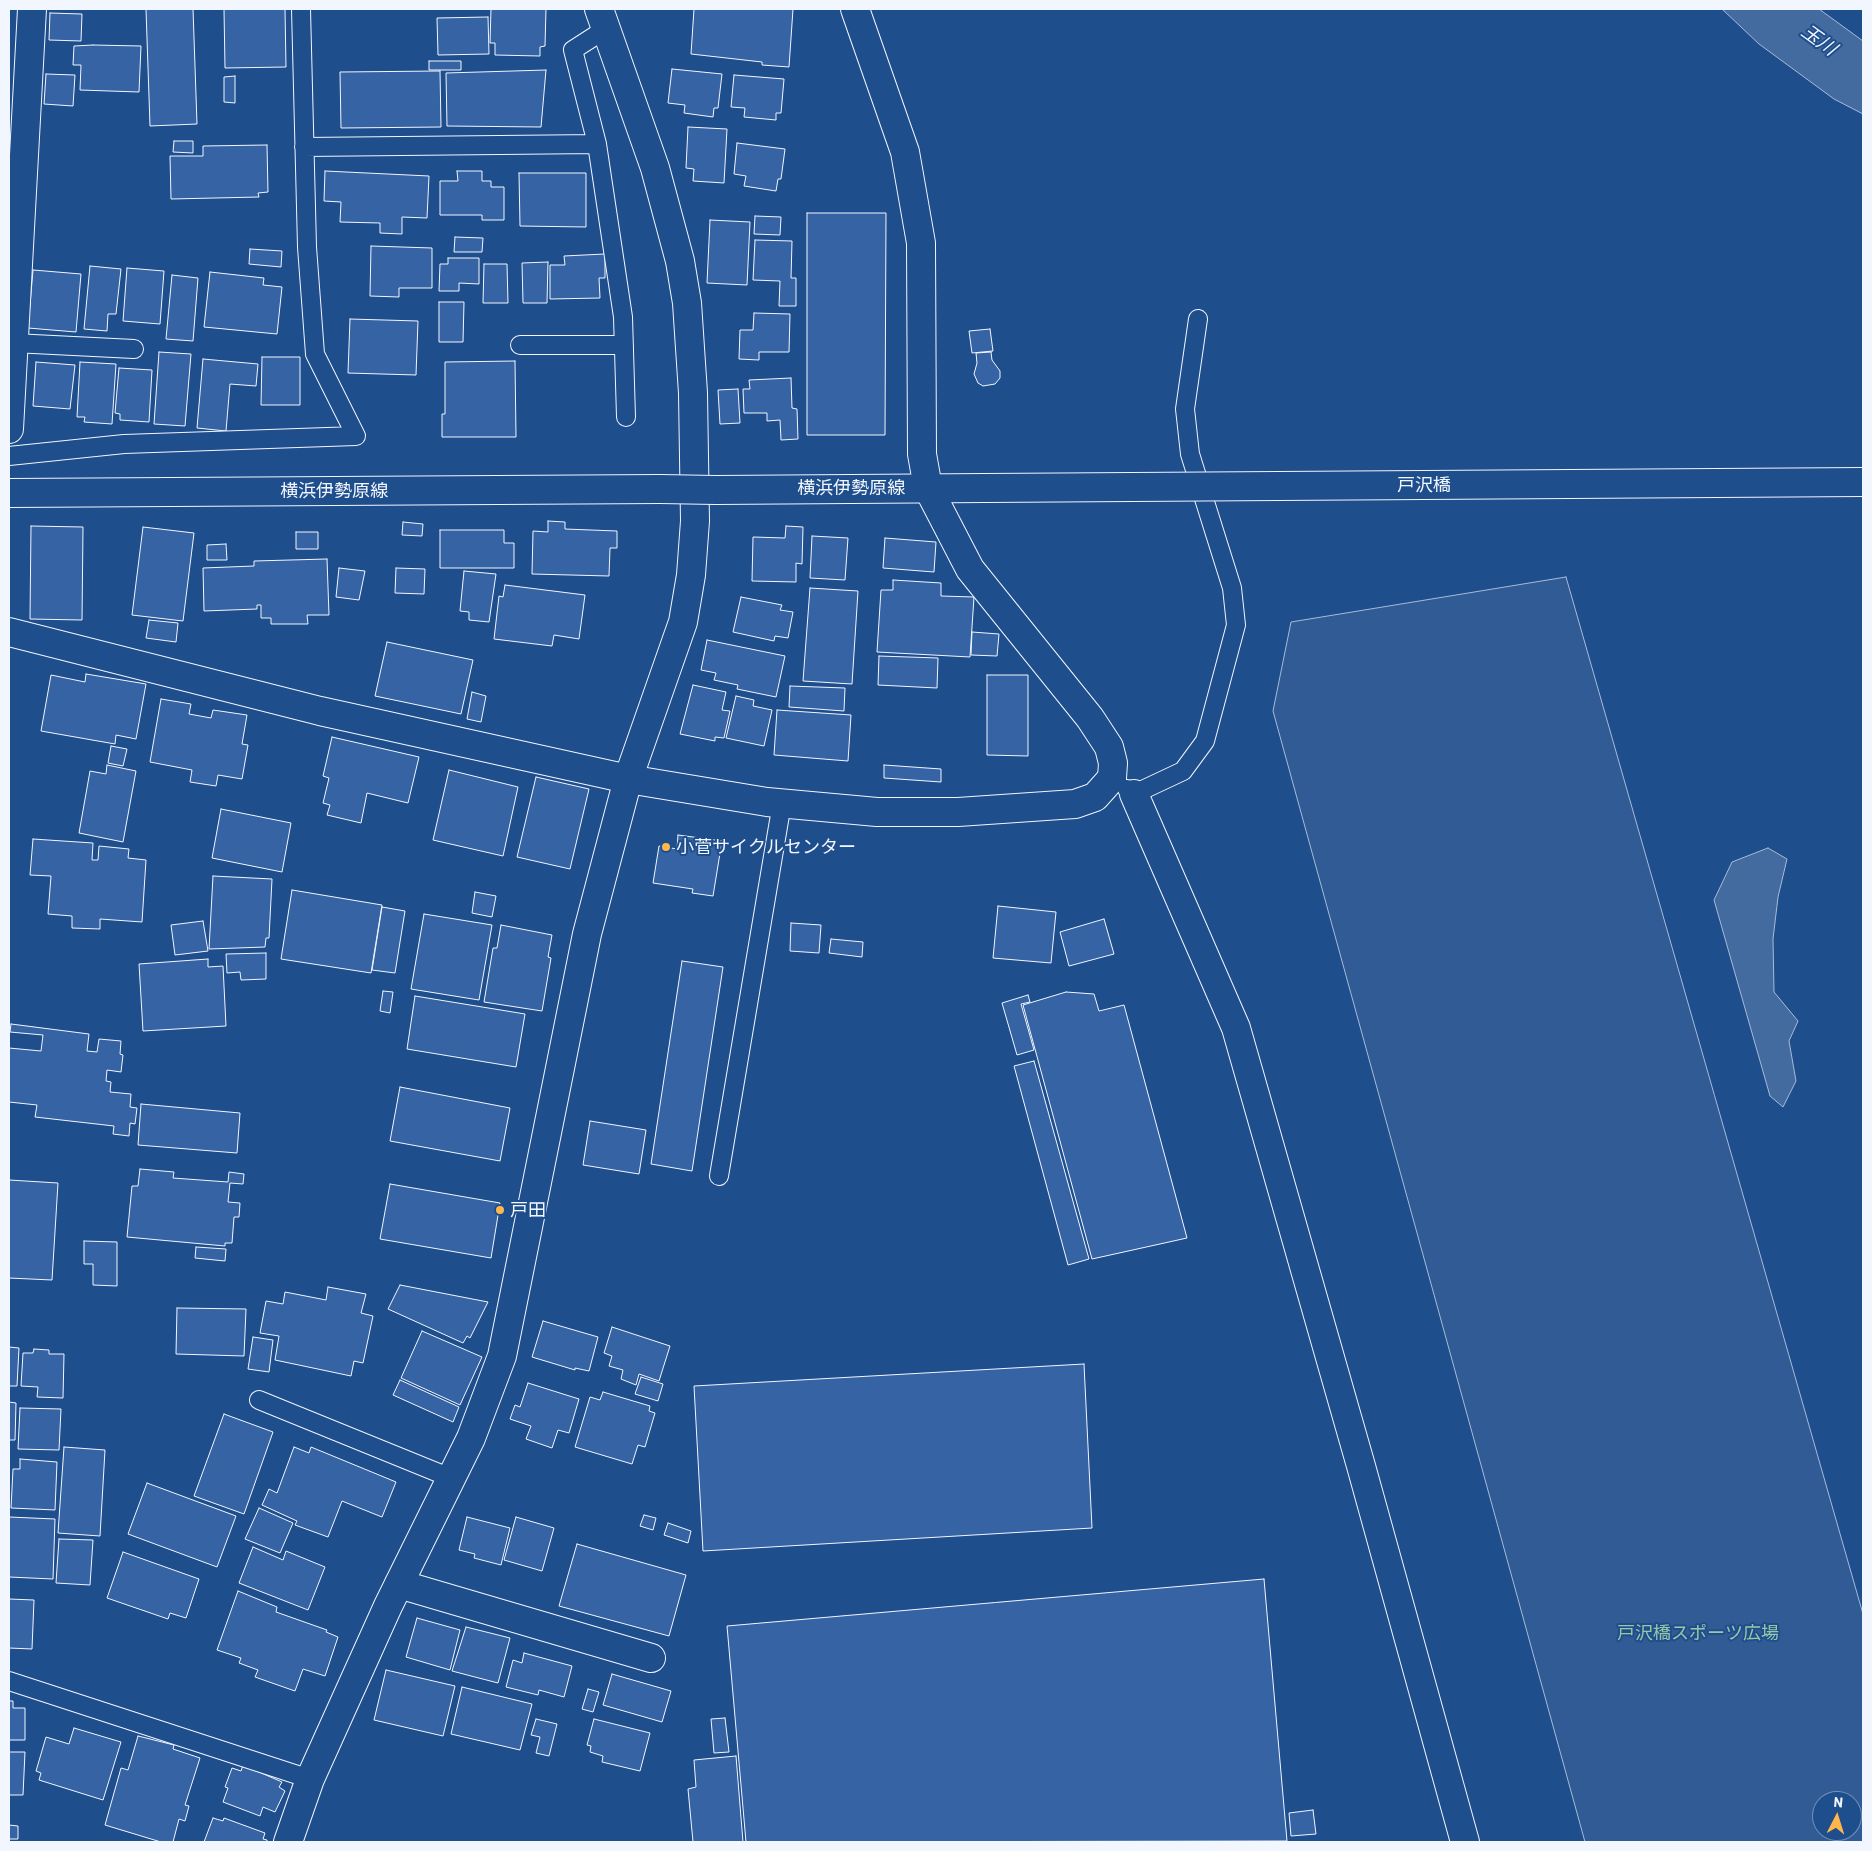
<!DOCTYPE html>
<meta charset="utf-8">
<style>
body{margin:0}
#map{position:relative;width:1872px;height:1851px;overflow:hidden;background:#1f4e8c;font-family:Barlow,sans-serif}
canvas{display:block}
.frame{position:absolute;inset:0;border:10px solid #f2f6ff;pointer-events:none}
.north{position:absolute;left:1812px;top:1791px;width:50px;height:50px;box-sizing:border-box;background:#1f4e8c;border:1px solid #7391ba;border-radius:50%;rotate:5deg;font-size:14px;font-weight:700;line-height:20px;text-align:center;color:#f2f6ff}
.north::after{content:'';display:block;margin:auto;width:18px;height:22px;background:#ffb74d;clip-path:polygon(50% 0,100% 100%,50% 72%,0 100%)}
</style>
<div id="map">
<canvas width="1872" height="1851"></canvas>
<div class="frame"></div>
<div class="north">N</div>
</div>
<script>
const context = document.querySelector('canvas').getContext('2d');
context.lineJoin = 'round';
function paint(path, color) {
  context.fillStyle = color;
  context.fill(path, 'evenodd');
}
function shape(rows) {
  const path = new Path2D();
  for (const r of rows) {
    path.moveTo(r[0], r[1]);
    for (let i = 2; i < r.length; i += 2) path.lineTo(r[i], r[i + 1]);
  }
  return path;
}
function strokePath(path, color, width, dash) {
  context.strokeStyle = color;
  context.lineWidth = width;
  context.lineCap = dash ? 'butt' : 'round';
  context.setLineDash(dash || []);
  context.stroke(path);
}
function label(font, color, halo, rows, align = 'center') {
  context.font = font + ' Barlow,"Noto Sans JP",sans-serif';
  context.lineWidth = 4;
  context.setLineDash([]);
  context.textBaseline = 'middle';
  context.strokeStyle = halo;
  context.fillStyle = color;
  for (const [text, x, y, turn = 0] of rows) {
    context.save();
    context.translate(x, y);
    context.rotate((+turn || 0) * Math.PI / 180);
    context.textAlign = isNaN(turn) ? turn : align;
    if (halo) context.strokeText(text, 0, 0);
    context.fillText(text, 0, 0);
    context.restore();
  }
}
const built = shape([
 [1566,577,1863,1614,1863,1842,1585,1842,1273,711,1291,622,1566,577],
 [1822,1801,1852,1801,1852,1831,1822,1831,1822,1801]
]);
paint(built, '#305b95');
strokePath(built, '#a8bbd7', 1);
const water = shape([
 [1722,9,1819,9,1863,41,1863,114,1834,99,1759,44,1722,9],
 [1768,848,1787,859,1778,897,1773,939,1774,992,1798,1021,1789,1041,1796,1081,1783,1107,1770,1096,1714,900,1732,862,1768,848]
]);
paint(water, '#446ba0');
strokePath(water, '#a8bbd7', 1);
const building = shape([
 [146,9,193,9,197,124,150,126,146,9],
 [224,9,285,9,286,67,225,68,224,9],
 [491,9,546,9,545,46,540,47,540,56,495,55,495,43,490,43,491,9],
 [694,9,793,9,789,67,762,65,762,62,691,54,694,9],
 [50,13,82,14,81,41,49,40,50,13],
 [488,17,489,54,438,55,437,18,488,17],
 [93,45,141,46,139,92,80,90,81,65,73,65,74,46,93,45],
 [429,61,461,61,461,70,429,70,429,61],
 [672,69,722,74,718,108,714,108,713,117,684,113,685,105,668,103,672,69],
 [546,70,541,127,447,126,446,73,546,70],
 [440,71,441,127,341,128,340,72,440,71],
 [46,74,75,75,73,106,44,104,46,74],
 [734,75,784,79,781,113,776,113,776,120,744,117,745,108,731,107,734,75],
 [235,76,235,103,224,102,224,77,235,76],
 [688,127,727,129,724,183,693,181,694,169,686,168,688,127],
 [174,141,193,141,193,153,173,152,174,141],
 [737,143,785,149,781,179,778,179,776,191,744,186,746,176,734,174,737,143],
 [267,145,268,192,258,193,259,197,171,199,170,156,203,156,203,146,267,145],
 [325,171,429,176,427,218,402,217,402,234,380,233,380,223,340,222,341,202,324,201,325,171],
 [457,171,482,171,482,181,491,181,491,187,504,187,504,220,482,220,482,215,440,215,440,181,458,181,457,171],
 [519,173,586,173,586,227,520,226,519,173],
 [807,213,886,213,885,435,807,435,807,213],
 [755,216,781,217,780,235,754,234,755,216],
 [710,220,750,222,747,285,707,283,710,220],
 [455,237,483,238,482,252,454,252,455,237],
 [755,240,792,241,791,278,796,278,796,306,779,306,780,281,753,280,755,240],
 [371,246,432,248,432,288,399,288,399,297,370,296,371,246],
 [250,249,282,251,281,267,249,264,250,249],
 [605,254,605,278,599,278,600,298,550,299,550,265,565,265,564,256,605,254],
 [448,258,479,258,479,284,459,283,459,291,439,291,440,264,448,264,448,258],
 [548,262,547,303,523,303,522,263,548,262],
 [484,264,507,264,508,303,483,303,484,264],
 [90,266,121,269,116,314,108,314,107,331,84,329,90,266],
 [127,268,164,271,160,324,123,321,127,268],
 [33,270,81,274,76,332,28,328,33,270],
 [210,272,264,278,263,285,282,287,277,334,204,327,210,272],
 [172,275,198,278,193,341,166,339,172,275],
 [439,302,464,302,463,342,439,342,439,302],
 [754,313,790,314,789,352,759,352,759,360,739,359,740,330,753,330,754,313],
 [350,319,418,321,416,375,348,373,350,319],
 [990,329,993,351,972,353,969,331,990,329],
 [159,352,191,354,185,426,154,424,159,352],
 [991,352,992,360,1000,371,1000,378,995,384,983,386,978,383,974,374,977,363,976,353,991,352],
 [262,357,300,357,300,405,261,405,262,357],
 [203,359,258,364,256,386,230,384,226,431,197,428,203,359],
 [515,361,516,437,442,437,442,414,445,414,445,362,515,361],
 [36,362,75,365,70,409,33,406,36,362],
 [80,362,116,364,112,424,84,422,85,417,77,417,80,362],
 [119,368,152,370,149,422,120,420,120,414,115,413,119,368],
 [791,378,792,408,797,409,798,439,781,440,780,420,767,421,767,413,744,413,743,389,750,389,749,380,791,378],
 [738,389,740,423,720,424,718,390,738,389],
 [548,521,565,522,565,529,617,531,617,548,610,548,609,576,532,574,533,531,548,532,548,521],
 [403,522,423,524,422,536,402,535,403,522],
 [31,526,83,527,82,620,30,619,31,526],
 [786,526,803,527,802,564,796,563,796,582,752,581,753,537,785,538,786,526],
 [143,527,194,533,183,621,132,615,143,527],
 [440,530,504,530,504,543,514,543,514,568,440,568,440,530],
 [296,532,318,532,318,549,296,549,296,532],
 [812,536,848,538,845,580,810,578,812,536],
 [885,538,936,542,934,572,883,568,885,538],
 [226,544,227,560,207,560,207,545,226,544],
 [327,559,329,615,307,615,308,624,271,624,271,618,261,618,261,605,257,605,257,609,204,611,203,568,254,566,254,561,327,559],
 [339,568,365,571,359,600,336,597,339,568],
 [396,568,425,569,424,594,395,593,396,568],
 [464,571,496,574,489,622,469,620,469,612,460,611,464,571],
 [893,580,941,583,941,596,974,597,970,657,877,652,881,590,893,590,893,580],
 [505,585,585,595,579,639,554,635,552,646,494,639,499,596,503,597,505,585],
 [810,588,858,591,852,684,803,681,810,588],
 [741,597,782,605,780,610,793,612,788,638,775,636,774,641,733,632,741,597],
 [149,620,178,623,176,642,146,638,149,620],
 [972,632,999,634,997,656,971,655,972,632],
 [707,640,785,656,776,697,737,689,738,685,714,680,716,673,701,670,707,640],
 [387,642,473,660,461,714,375,696,387,642],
 [879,656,938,658,937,688,878,685,879,656],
 [86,674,146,684,136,739,116,735,115,744,41,731,51,675,85,682,86,674],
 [987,675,1028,675,1028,756,987,755,987,675],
 [693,685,726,692,722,710,730,711,724,738,715,737,715,741,680,734,693,685],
 [790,686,845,688,844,711,789,707,790,686],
 [472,692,486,696,481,722,467,719,472,692],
 [736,696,754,700,753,706,772,710,764,746,726,738,736,696],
 [161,699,191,704,189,714,211,718,213,710,247,715,242,744,248,745,242,779,218,775,216,786,190,782,192,770,150,762,161,699],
 [777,710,851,715,848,761,774,755,777,710],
 [332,737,419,757,408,803,367,793,361,823,327,815,330,805,323,803,329,778,323,776,332,737],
 [111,746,127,749,123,766,108,763,111,746],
 [107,765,136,771,123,842,79,833,90,771,106,774,107,765],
 [884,765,941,769,941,782,884,778,884,765],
 [449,770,518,787,503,856,433,840,449,770],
 [536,777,589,789,570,869,517,857,536,777],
 [221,809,291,823,282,872,212,858,221,809],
 [678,835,722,841,713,896,692,893,693,889,653,883,659,846,677,849,678,835],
 [33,839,93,843,92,860,98,860,99,846,129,849,128,858,146,860,142,922,100,919,100,929,72,928,72,916,48,914,51,876,30,875,33,839],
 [213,876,272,879,269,938,266,938,265,947,209,949,213,876],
 [292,890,382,905,371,973,281,959,292,890],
 [475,892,496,896,492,917,472,913,475,892],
 [998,906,1056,912,1051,963,993,958,998,906],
 [382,907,405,911,395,973,372,970,382,907],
 [424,914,492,925,479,1000,411,989,424,914],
 [1104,919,1114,954,1069,966,1060,932,1104,919],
 [203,921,208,951,175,955,171,925,203,921],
 [791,923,821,925,819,953,790,951,791,923],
 [501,925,552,935,548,957,551,958,542,1011,484,1002,493,948,497,948,501,925],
 [831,939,863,942,862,957,829,953,831,939],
 [266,953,266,979,241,980,240,972,227,973,226,954,266,953],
 [208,959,208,967,223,966,226,1026,143,1031,139,964,208,959],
 [682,961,723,967,692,1171,651,1164,682,961],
 [383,991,393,992,390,1013,380,1011,383,991],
 [1066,992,1094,994,1099,1011,1124,1005,1187,1238,1092,1259,1023,1005,1066,992],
 [1028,995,1030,1002,1021,1004,1034,1050,1017,1055,1002,1003,1028,995],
 [415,996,525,1014,516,1067,407,1049,415,996],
 [11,1024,89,1034,87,1051,97,1052,99,1039,121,1041,120,1054,123,1055,121,1072,107,1070,106,1081,111,1082,110,1092,131,1094,130,1107,137,1108,135,1124,130,1123,129,1136,113,1134,114,1126,35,1117,37,1105,9,1102,9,1048,41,1051,43,1035,10,1032,11,1024],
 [1034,1061,1089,1259,1068,1265,1014,1066,1034,1061],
 [400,1087,510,1108,500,1161,390,1141,400,1087],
 [141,1104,240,1113,237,1153,138,1145,141,1104],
 [590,1121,646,1130,639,1174,583,1165,590,1121],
 [140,1169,174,1172,173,1178,228,1182,229,1172,244,1174,243,1184,230,1183,228,1202,240,1203,239,1217,234,1217,232,1243,225,1243,225,1246,127,1237,132,1186,138,1186,140,1169],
 [9,1180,58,1183,52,1280,9,1278,9,1180],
 [390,1184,500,1203,491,1258,380,1239,390,1184],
 [84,1241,117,1242,117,1286,93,1285,93,1264,84,1264,84,1241],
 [196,1247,226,1249,225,1261,195,1258,196,1247],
 [400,1285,488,1302,470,1338,467,1336,463,1343,388,1309,400,1285],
 [328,1287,366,1294,361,1313,373,1316,363,1363,354,1361,351,1376,275,1360,279,1336,260,1333,266,1301,283,1304,285,1292,326,1300,328,1287],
 [177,1308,246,1309,244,1356,176,1354,177,1308],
 [543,1321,598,1337,589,1371,575,1368,575,1370,532,1357,543,1321],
 [612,1327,670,1346,659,1381,639,1374,636,1385,621,1379,623,1370,609,1366,612,1356,604,1353,612,1327],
 [422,1331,482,1357,460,1405,401,1378,422,1331],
 [253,1337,273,1340,269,1372,248,1369,253,1337],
 [9,1347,19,1348,17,1386,9,1386,9,1347],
 [34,1349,49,1350,49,1354,64,1354,63,1398,37,1397,38,1387,21,1386,23,1353,33,1353,34,1349],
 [1084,1364,1092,1528,703,1551,694,1386,1084,1364],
 [641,1377,663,1384,658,1401,635,1394,641,1377],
 [400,1380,459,1407,453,1422,393,1395,400,1380],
 [528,1383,579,1399,569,1433,558,1430,552,1448,526,1439,531,1426,510,1419,515,1405,520,1407,528,1383],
 [603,1392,650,1406,649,1411,655,1413,645,1447,638,1445,632,1464,575,1447,590,1397,600,1400,603,1392],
 [9,1402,16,1403,15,1440,9,1440,9,1402],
 [20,1408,61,1409,59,1450,18,1449,20,1408],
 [224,1414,273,1432,244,1514,194,1496,224,1414],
 [64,1447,105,1450,100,1536,58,1533,64,1447],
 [294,1447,309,1453,311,1447,396,1482,382,1517,342,1501,328,1537,295,1525,297,1521,262,1505,269,1489,277,1493,294,1447],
 [20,1459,57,1462,55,1510,11,1508,13,1469,20,1469,20,1459],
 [147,1483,236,1516,217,1567,128,1534,147,1483],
 [259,1508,293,1523,280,1553,245,1539,259,1508],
 [644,1515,656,1518,653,1530,640,1526,644,1515],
 [9,1517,55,1519,53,1579,9,1577,9,1517],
 [467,1517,510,1528,501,1565,474,1558,475,1554,459,1550,467,1517],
 [516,1517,554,1528,542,1571,504,1560,516,1517],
 [668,1523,691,1531,688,1543,664,1535,668,1523],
 [59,1539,93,1540,90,1585,56,1583,59,1539],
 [577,1544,686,1575,669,1636,559,1606,577,1544],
 [253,1547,283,1560,286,1551,325,1567,308,1610,239,1583,253,1547],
 [123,1552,199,1579,186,1618,170,1613,168,1619,107,1598,123,1552],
 [1264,1579,1287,1841,746,1842,727,1626,1264,1579],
 [238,1591,277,1607,276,1612,327,1630,326,1632,338,1637,325,1676,303,1669,295,1691,255,1677,258,1670,239,1663,241,1658,217,1650,238,1591],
 [9,1599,34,1600,32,1649,9,1648,9,1599],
 [417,1618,460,1630,450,1670,406,1657,417,1618],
 [466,1627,510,1638,498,1683,452,1671,466,1627],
 [524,1653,572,1666,564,1697,539,1690,538,1695,506,1687,513,1660,522,1663,524,1653],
 [386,1670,455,1686,443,1736,374,1720,386,1670],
 [612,1674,671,1691,662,1722,603,1705,612,1674],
 [462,1687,532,1704,520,1750,451,1734,462,1687],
 [588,1689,599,1692,593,1712,582,1709,588,1689],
 [9,1701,13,1701,13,1708,25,1708,25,1740,9,1740,9,1701],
 [725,1718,729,1752,714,1753,711,1719,725,1718],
 [536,1719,557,1724,549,1756,536,1753,540,1737,531,1735,536,1719],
 [594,1719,650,1733,640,1771,602,1762,603,1756,590,1752,591,1746,587,1745,594,1719],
 [74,1728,121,1742,103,1800,39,1780,41,1773,36,1771,46,1737,69,1744,74,1728],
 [138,1736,174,1745,173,1749,200,1758,185,1805,189,1806,185,1821,179,1819,173,1842,161,1842,105,1825,121,1768,128,1770,138,1736],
 [9,1752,25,1752,23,1795,9,1795,9,1752],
 [736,1756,743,1842,693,1842,688,1789,696,1787,694,1760,736,1756],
 [243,1765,282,1782,279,1787,285,1791,275,1812,263,1807,260,1816,223,1802,228,1788,225,1787,232,1768,241,1771,243,1765],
 [1313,1810,1316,1834,1291,1836,1289,1813,1313,1810],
 [213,1818,223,1821,224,1818,265,1833,263,1839,267,1840,267,1842,204,1842,213,1818],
 [9,1825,18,1826,18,1839,9,1839,9,1825]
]);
paint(building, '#3563a3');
strokePath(building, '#f2f6ff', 1);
const service = shape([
 [604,30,573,50,597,144,623,317,626,417],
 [304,147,597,144],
 [13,343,134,349],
 [520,345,624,345],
 [9,456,124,444,356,436,315,354,307,247,301,9],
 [1127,789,1134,794,1183,771,1205,741,1236,625,1232,588,1190,454,1185,409,1198,319],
 [719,1176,782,803],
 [259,1400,451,1478],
 [9,1681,310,1779]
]);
const minor = shape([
 [9,429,32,9],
 [9,632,320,711,628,779,767,802,877,812,958,812,1075,804,1095,797,1112,778],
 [1134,794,1236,1028,1361,1466,1465,1842],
 [399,1584,651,1658]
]);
const tertiary = shape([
 [855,9,905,152,921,243,922,454,928,488,970,569,1090,718,1109,747,1113,763,1112,778],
 [288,1842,310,1779,388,1606,471,1438,502,1356,587,934,628,779,683,622,691,575,695,521,693,393,687,303,680,261,655,168,599,9]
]);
const primary = shape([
 [716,490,985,488],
 [9,493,660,489]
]);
strokePath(service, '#f2f6ff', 20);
strokePath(minor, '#f2f6ff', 30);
strokePath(tertiary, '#f2f6ff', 30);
strokePath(primary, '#f2f6ff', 30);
strokePath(service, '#1f4e8c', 18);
strokePath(minor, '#1f4e8c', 28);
strokePath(tertiary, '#1f4e8c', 28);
strokePath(primary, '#1f4e8c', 28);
const primaryBridge = shape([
 [985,488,1863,482],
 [660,489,716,490]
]);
strokePath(primaryBridge, '#f2f6ff', 30, []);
strokePath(primaryBridge, '#1f4e8c', 28);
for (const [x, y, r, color] of [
 [666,847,5,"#ffb74d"],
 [500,1210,5,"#ffb74d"]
]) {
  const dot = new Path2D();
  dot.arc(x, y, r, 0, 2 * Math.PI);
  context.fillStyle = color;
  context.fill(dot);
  strokePath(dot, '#1f4e8c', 2);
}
label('18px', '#f2f6ff', '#1f4e8c', [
 ["戸沢橋",1424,485],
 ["横浜伊勢原線",851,488],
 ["横浜伊勢原線",334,491]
]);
label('18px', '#f2f6ff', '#1f4e8c', [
 ["小菅サイクルセンター",676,847],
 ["戸田",510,1210]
], 'left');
label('18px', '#97c8a6', '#1f4e8c', [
 ["戸沢橋スポーツ広場",1698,1633]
]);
label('italic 19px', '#f2f6ff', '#1f4e8c', [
 ["玉川",1819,40,36]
]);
</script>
